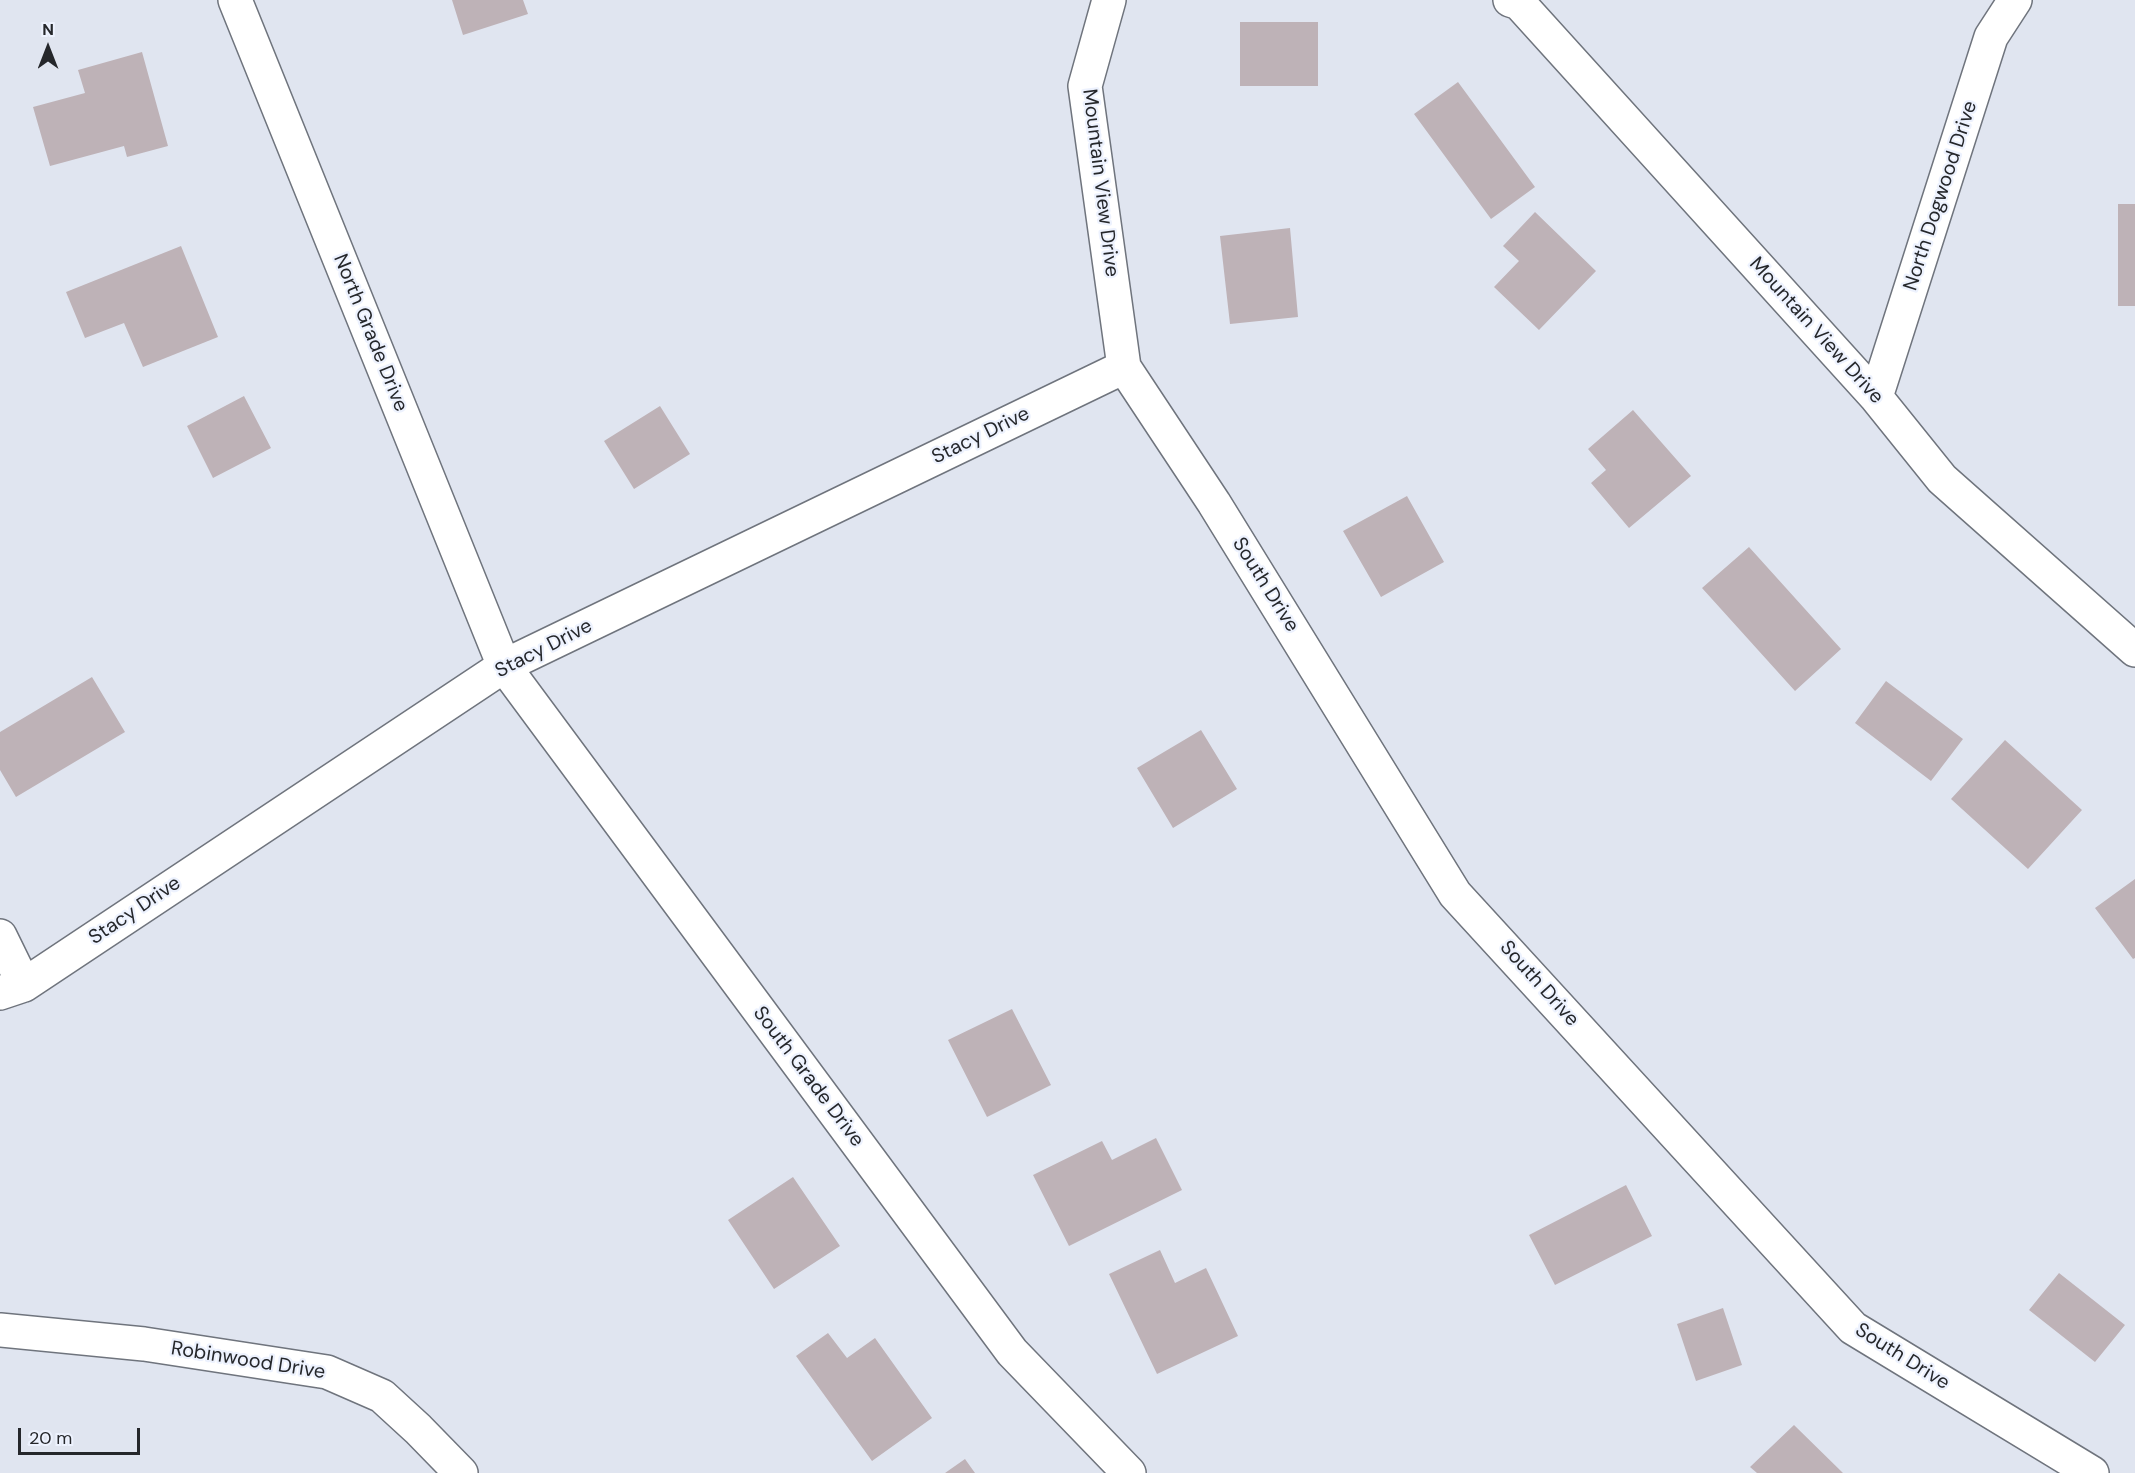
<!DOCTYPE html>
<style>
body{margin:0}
#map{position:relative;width:2135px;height:1473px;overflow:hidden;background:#e0e5f0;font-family:"DM Sans",sans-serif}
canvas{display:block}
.north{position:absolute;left:18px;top:18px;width:60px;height:60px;-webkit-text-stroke:4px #edf2fe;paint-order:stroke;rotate:0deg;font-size:16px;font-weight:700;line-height:24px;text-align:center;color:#25272b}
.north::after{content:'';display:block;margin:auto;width:21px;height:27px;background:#25272b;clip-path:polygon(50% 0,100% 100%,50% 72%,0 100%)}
.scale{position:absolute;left:18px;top:1428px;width:122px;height:27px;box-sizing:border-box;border:3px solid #25272b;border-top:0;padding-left:8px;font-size:18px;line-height:21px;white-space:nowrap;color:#25272b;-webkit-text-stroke:4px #edf2fe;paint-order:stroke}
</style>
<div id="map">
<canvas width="2135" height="1473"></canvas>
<div class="north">N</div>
<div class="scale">20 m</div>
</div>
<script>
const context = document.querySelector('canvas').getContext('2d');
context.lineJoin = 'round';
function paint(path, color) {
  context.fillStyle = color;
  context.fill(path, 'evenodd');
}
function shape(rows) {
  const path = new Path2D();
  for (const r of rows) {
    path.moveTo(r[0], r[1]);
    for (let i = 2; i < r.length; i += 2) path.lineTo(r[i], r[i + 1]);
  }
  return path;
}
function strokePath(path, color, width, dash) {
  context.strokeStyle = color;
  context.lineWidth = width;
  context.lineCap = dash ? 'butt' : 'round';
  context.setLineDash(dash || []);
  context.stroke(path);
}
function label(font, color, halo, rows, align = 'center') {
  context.font = font + ' "DM Sans",sans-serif';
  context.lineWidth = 4.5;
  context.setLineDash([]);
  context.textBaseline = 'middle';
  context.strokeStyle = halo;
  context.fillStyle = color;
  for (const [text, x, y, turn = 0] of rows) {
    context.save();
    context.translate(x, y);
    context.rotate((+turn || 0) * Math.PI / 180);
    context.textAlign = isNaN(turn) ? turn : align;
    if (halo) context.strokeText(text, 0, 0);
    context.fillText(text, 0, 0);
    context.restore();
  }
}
paint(shape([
 [452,0,523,0,528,14,463,35],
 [1240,22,1318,22,1318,86,1240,86],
 [142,52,168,146,127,157,124,146,50,166,33,107,85,93,78,70],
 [1458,82,1535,187,1491,219,1414,114],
 [2118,204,2135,204,2135,306,2118,306],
 [1535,212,1596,271,1539,330,1494,287,1519,261,1503,246],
 [1290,228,1298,317,1230,324,1220,236],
 [181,246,218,337,143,367,124,323,85,338,66,292],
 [244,396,271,448,213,478,187,426],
 [660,406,690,454,634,489,604,441],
 [1633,410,1691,476,1629,528,1591,483,1606,470,1588,449],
 [1407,496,1444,562,1381,597,1343,531],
 [1749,547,1841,649,1795,691,1702,588],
 [92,677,125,732,16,797,0,770,0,732],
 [1886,681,1963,739,1931,781,1855,723],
 [1201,730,1237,789,1173,828,1137,768],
 [2005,740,2082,810,2028,869,1951,799],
 [2135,879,2135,958,2133,959,2095,908],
 [1012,1009,1051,1085,987,1117,948,1040],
 [1156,1138,1182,1190,1069,1246,1033,1175,1102,1141,1112,1160],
 [793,1177,840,1246,774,1289,728,1220],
 [1626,1185,1652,1236,1555,1285,1529,1235],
 [1160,1250,1175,1283,1206,1268,1238,1336,1157,1374,1109,1274],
 [2059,1273,2125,1325,2095,1362,2029,1310],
 [1723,1308,1742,1365,1696,1381,1677,1324],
 [828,1333,847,1358,875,1338,932,1418,872,1461,796,1356],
 [1794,1425,1843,1473,1757,1473,1750,1467],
 [965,1459,975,1473,945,1473]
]), '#beb2b7');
const street = shape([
 [235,0,504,666,1012,1352,1129,1473],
 [1109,0,1085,86,1124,367,1214,503,1455,894,1853,1328,2092,1473],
 [1510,0,1519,3,1876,397,1942,479,2135,650],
 [1876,397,1991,37,2015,0],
 [0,936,24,985],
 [0,993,24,985,504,666,1124,367],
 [0,1330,144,1344,327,1372,382,1396,418,1429,461,1473]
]);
strokePath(street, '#6f747d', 36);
strokePath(street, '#fff', 33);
label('20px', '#25272b', '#edf2fe', [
 ["Mountain View Drive",1100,183,83],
 ["North Dogwood Drive",1941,196,-72],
 ["Mountain View Drive",1816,331,48],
 ["North Grade Drive",370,333,68],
 ["Stacy Drive",981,436,-26],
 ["South Drive",1265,585,58],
 ["Stacy Drive",544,649,-27],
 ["Stacy Drive",135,911,-34],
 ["South Drive",1539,984,48],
 ["South Grade Drive",808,1077,53],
 ["South Drive",1902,1357,32],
 ["Robinwood Drive",248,1361,9]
]);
</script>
